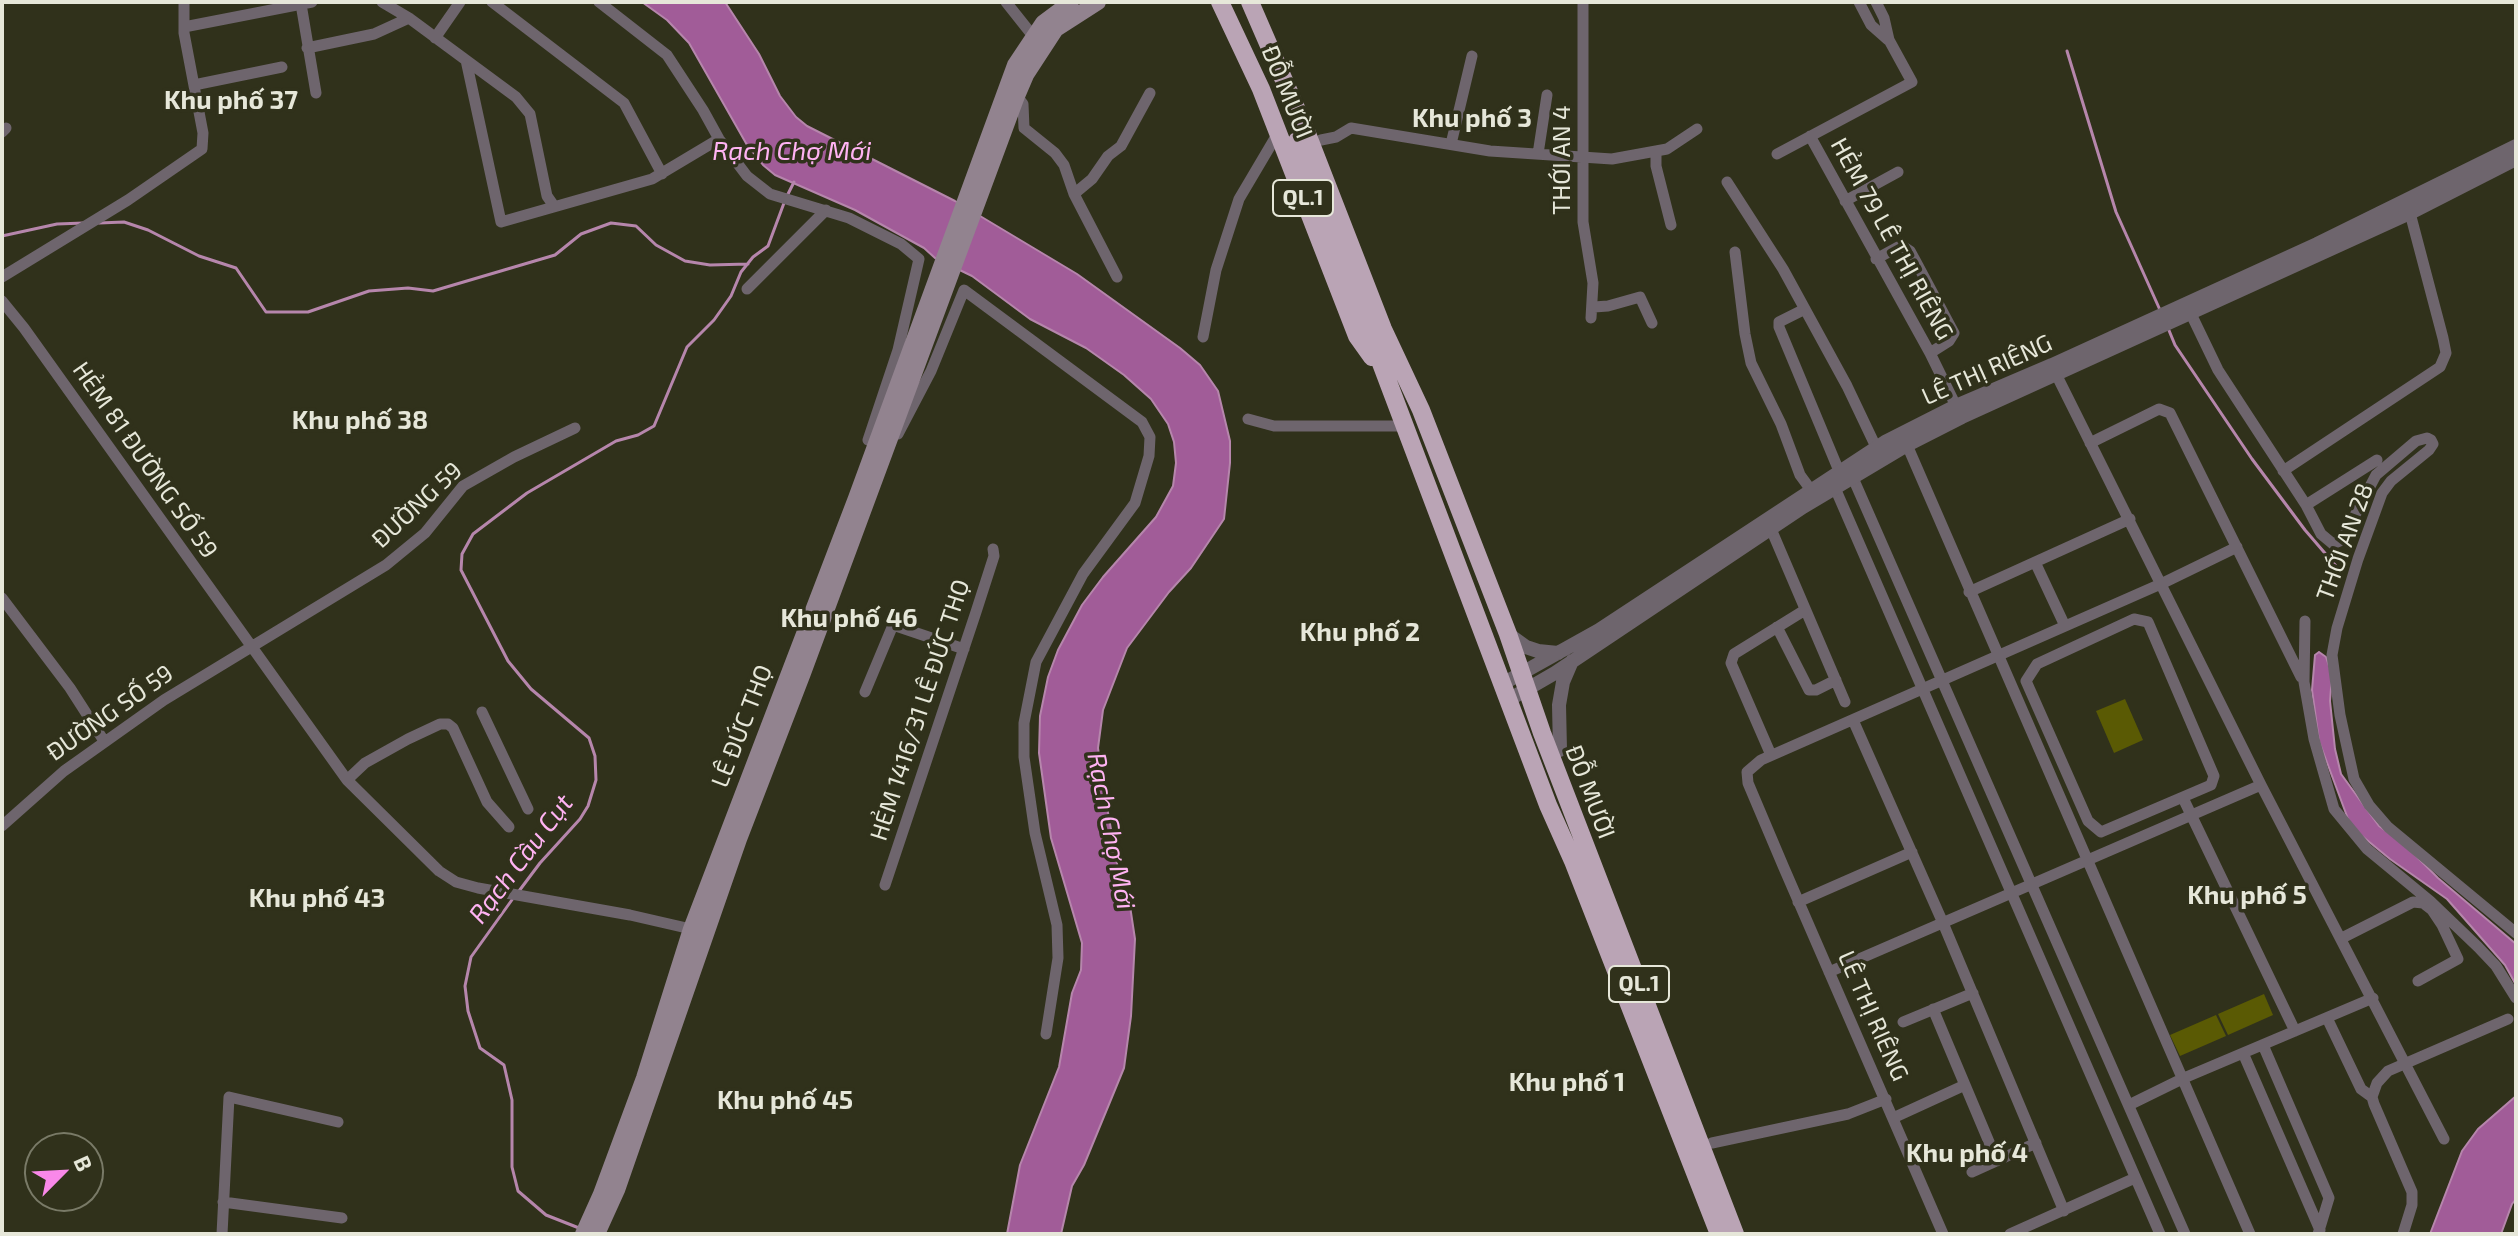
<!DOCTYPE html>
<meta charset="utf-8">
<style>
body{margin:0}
#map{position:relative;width:2518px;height:1236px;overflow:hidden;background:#30311b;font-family:"Exo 2",sans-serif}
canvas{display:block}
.frame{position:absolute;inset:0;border:4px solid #e6e7d9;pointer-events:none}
.north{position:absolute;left:24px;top:1132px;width:80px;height:80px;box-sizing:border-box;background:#30311b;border:2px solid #797a67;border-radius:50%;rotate:66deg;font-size:22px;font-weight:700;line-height:32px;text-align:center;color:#e6e7d9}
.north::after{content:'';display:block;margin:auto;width:28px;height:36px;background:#f988e9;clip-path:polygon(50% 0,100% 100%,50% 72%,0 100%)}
</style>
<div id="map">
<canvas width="2518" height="1236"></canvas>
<div class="frame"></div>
<div class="north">B</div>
</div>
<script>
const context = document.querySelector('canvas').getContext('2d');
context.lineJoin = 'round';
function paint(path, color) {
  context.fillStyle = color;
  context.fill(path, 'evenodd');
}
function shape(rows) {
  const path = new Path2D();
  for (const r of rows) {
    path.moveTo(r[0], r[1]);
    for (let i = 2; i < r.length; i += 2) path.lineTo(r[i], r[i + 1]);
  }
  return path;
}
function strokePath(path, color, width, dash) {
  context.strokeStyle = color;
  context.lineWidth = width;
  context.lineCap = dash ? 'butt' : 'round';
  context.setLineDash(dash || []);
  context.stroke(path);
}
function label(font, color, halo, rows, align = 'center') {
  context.font = font + ' "Exo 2",sans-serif';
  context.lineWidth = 7;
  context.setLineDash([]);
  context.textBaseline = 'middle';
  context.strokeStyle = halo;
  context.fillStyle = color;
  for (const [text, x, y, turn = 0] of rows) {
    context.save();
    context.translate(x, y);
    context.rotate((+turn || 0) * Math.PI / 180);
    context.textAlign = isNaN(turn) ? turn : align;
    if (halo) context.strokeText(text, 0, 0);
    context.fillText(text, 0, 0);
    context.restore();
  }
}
paint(shape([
 [2125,699,2143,740,2114,753,2096,711],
 [2264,994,2273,1015,2228,1035,2218,1014],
 [2216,1015,2226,1036,2180,1056,2170,1035]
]), '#5a5a04');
const water = shape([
 [642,2,725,2,759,54,780,96,796,117,807,126,955,201,1077,274,1180,348,1200,365,1218,391,1230,441,1230,463,1224,519,1191,568,1169,592,1127,648,1103,710,1098,748,1104,790,1118,869,1130,906,1135,939,1131,1016,1124,1068,1084,1165,1072,1186,1061,1234,1007,1234,1020,1165,1059,1067,1072,993,1081,970,1082,943,1051,838,1039,753,1040,716,1048,677,1058,650,1082,605,1103,577,1156,517,1173,486,1176,463,1174,442,1168,424,1151,399,1124,375,1086,348,1030,319,972,276,935,258,924,248,855,210,775,175,763,165,747,145,689,43,667,20,642,2],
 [2319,652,2326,657,2332,675,2330,701,2335,749,2341,774,2379,826,2404,844,2438,878,2516,944,2516,985,2505,965,2447,899,2390,859,2351,827,2319,741,2312,690,2315,655,2319,652],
 [2516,1096,2516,1199,2512,1204,2501,1234,2430,1234,2462,1151,2478,1129,2516,1096]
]);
paint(water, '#a15c98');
strokePath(water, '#b686ac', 2);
strokePath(shape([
 [2067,51,2116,212,2160,310],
 [787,196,794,182],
 [99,223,124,222,148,230,199,256,236,268,266,312,308,312,369,291,408,288,433,291,555,255,581,234,611,223,636,226,656,245,685,261,710,265,748,264],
 [2,236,57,224,84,223],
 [2168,328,2175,345,2252,459,2305,530,2336,566],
 [519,891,540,863,580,819,588,806,596,780,595,756,589,738,531,689,508,661,461,570,462,554,473,534,527,493,616,441,638,435,654,426,687,347,714,320,731,296,741,272,753,257,768,246,784,203],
 [514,897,471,957,465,986,468,1011,480,1048,504,1065,512,1100,512,1167,518,1191,546,1215,579,1228]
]), '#b686ac', 3);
strokePath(shape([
 [382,2,409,18,516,97,530,114,547,196,554,206],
 [492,2,624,103,662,174],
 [599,2,667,55,703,110,719,139,747,176,770,194,849,218,901,244,919,259,898,350,868,440],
 [1006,2,1033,36],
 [1583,2,1583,222,1593,283,1591,318],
 [1859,2,1871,25,1888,40],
 [301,4,316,93],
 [184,27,312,2],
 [435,38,460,2],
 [307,48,374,34,409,18],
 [466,60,501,222,652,179,719,139],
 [194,85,282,67],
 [1017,96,1023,104,1024,128,1055,153,1064,165,1074,194,1117,277],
 [2,132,6,128],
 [1810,136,1930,353,1956,406],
 [1321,140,1336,137,1351,128,1490,151,1612,159,1667,149,1697,129],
 [1451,144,1472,56],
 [1656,153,1656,166,1671,225],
 [1538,154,1547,95],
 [1777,154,1912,82,1889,40,1884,18,1876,2],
 [1727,182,1783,269,1847,386,1876,447],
 [1074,194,1092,179,1108,156,1121,146,1150,93],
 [1845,201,1898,172],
 [1735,252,1745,334,1751,363,1781,424,1800,475,1811,490],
 [1876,259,1898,247,1904,247,1910,251,1916,262,1954,333,1949,341,1930,353],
 [2,277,128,200,202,149,203,133,184,33,184,2],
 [747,289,826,210],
 [2,301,24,328,347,780,439,871,456,882,478,888,630,915,691,929],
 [1594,307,1608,306,1640,297,1652,323],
 [1805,309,1779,322,1779,327,1839,471],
 [2191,314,2218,370,2306,505,2321,534,2333,544,2342,540,2376,475,2416,441,2427,438,2431,440,2433,444,2429,450,2391,481,2382,493,2358,559,2337,628,2332,655,2340,715,2354,779,2369,805,2388,827,2516,933],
 [1203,337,1216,270,1239,199,1278,133],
 [2054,370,2261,785,2444,1139],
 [1248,419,1274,426,1404,426],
 [898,434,931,371,964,290,1142,422,1150,437,1149,456,1135,503,1083,574,1036,662,1024,723,1024,757,1035,833,1057,925,1058,958,1046,1034],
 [2090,443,2159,409,2170,413,2301,677],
 [1907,445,2250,1234],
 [2283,471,2440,367,2446,353,2443,338,2410,213],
 [1853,478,2185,1234],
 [1835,488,2160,1234],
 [2306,505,2377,460],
 [1771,529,1845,702],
 [2035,562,2065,626],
 [1969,592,2130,519],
 [2,598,70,688,104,741],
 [2134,619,2148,622,2214,776,2211,785,2101,832,2088,821,2026,681,2037,664,2134,619],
 [2305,621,2304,682,2314,739,2334,809,2367,849,2430,901,2478,947,2496,966,2516,998],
 [1777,627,1809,690,1816,690,1836,680],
 [865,692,893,625,964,649],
 [482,712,528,809],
 [1853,720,1943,923,2064,1211],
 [1771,755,1731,663,1734,654,1805,610],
 [347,780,365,763,408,739,440,724,448,724,453,728,487,802,509,827],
 [2183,798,2295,1031],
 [2,826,64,771,164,700,386,565,425,533,463,486,514,457,575,428],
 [885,885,976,612,994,556,993,549],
 [1798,902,1912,852],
 [2342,938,2413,902,2423,903,2432,910,2442,925,2458,959,2418,981],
 [1829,972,2261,785],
 [1933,1009,1997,1161],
 [2327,1018,2361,1089,2372,1097],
 [1903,1022,1973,993],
 [2263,1045,2329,1198,2318,1234],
 [2243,1053,2320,1230],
 [2129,1105,2184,1078,2373,998],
 [1893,1118,1965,1085],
 [1712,1143,1848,1114,1886,1099],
 [1972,1172,2036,1143],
 [223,1202,342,1218],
 [222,1234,229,1097,338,1122],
 [1943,1234,1784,868,1748,783,1747,772,1761,760,2163,583,2237,547],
 [2010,1234,2135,1178],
 [2403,1234,2412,1205,2412,1192,2374,1104,2372,1097,2377,1083,2388,1071,2508,1019]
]), '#6e656d', 11);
strokePath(shape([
 [1508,634,1526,647,1538,651,1558,653],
 [1504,683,1599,630,1885,442,1956,406,2052,365,2317,244,2516,146],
 [1510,699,1555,673,1803,507,1907,445,1962,417,2410,213,2516,159],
 [1560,750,1559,705,1563,682,1572,661]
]), '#6e656d', 14);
strokePath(shape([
 [583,1234,601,1194,644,1078,691,929,856,498,1015,65,1043,23,1071,2],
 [597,1234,617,1190,739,839,803,673,1017,96,1026,75,1056,29,1098,2]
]), '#92838f', 16);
strokePath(shape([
 [1220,2,1261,89,1357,336,1372,357],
 [1250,2,1306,131,1383,329,1421,410,1508,634,1542,733,1735,1234],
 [1297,141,1548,805,1573,861,1719,1234]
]), '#baa4b5', 18);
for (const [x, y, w] of [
 [1303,198,60],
 [1639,984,60]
]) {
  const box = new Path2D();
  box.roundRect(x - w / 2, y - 18, w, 36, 6);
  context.fillStyle = '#30311b';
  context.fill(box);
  strokePath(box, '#e6e7d9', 2);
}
label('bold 22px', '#e6e7d9', null, [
 ["QL.1",1303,198],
 ["QL.1",1639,984]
]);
label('24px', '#e6e7d9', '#30311b', [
 ["ĐỖ MƯỜI",1287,92,68],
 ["THỚI AN 4",1562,160,-90],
 ["HẺM 79 LÊ THỊ RIÊNG",1892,239,61],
 ["LÊ THỊ RIÊNG",1987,370,-24],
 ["HẺM 81 ĐƯỜNG SỐ 59",145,460,55],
 ["ĐƯỜNG 59",417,505,-43],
 ["THỚI AN 28",2345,542,-70],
 ["HẺM 1416/31 LÊ ĐỨC THỌ",920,710,-72],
 ["ĐƯỜNG SỐ 59",110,713,-35],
 ["LÊ ĐỨC THỌ",742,726,-69],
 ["ĐỖ MƯỜI",1590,792,69],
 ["LÊ THỊ RIÊNG",1873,1016,66]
]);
label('bold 26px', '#e6e7d9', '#30311b', [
 ["Khu phố 37",231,100],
 ["Khu phố 3",1472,118],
 ["Khu phố 38",360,420],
 ["Khu phố 46",849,618],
 ["Khu phố 2",1360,632],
 ["Khu phố 5",2247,895],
 ["Khu phố 43",317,898],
 ["Khu phố 1",1567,1082],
 ["Khu phố 45",785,1100],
 ["Khu phố 4",1967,1153]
]);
label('italic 26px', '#ffb3f3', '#30311b', [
 ["Rạch Chợ Mới",792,151],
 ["Rạch Chợ Mới",1111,831,79],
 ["Rạch Cầu Cụt",521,859,-53]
]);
</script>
